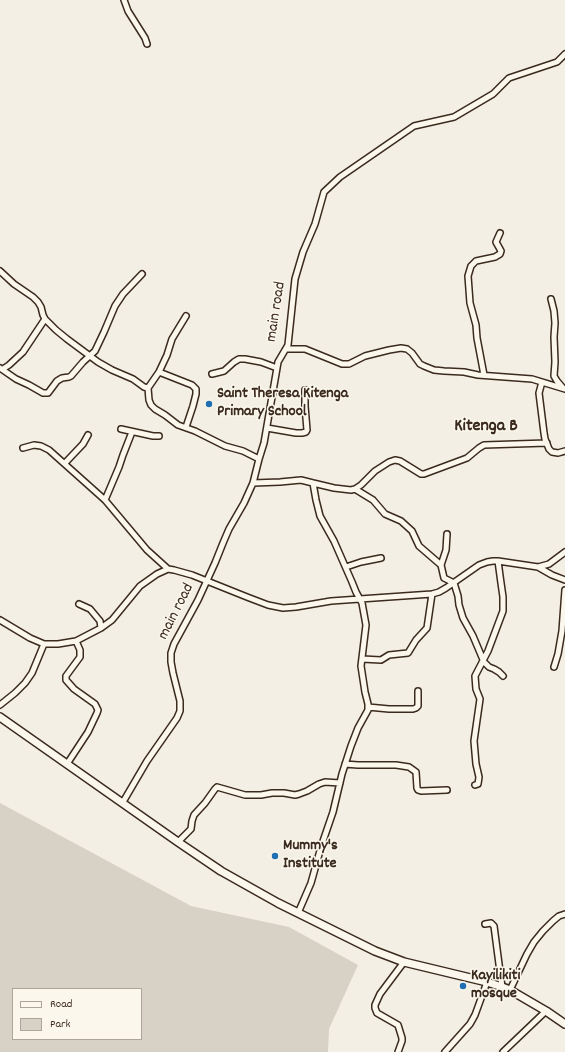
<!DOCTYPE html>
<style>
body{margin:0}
#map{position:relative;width:565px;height:1052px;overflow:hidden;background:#f3efe4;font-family:Dekko,sans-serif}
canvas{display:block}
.legend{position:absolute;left:12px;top:988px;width:130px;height:52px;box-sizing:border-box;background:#fbf7ec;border:1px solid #aea59a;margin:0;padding:5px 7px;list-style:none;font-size:12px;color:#3b2a1e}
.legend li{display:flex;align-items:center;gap:8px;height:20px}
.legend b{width:20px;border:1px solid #aea59a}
</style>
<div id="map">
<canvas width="565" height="1052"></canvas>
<ul class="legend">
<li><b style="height:5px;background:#fbf7ec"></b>Road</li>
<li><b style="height:11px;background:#d8d1c6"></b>Park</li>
</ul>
</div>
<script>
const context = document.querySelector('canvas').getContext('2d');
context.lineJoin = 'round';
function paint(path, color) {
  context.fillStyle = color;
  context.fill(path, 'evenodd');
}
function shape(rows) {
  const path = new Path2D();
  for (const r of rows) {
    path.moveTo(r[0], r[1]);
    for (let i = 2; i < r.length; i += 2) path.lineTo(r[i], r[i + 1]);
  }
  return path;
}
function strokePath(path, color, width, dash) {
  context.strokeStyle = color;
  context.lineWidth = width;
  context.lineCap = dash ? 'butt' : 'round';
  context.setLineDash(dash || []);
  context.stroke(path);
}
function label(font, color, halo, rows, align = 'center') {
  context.font = font + ' Dekko,sans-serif';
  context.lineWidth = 3;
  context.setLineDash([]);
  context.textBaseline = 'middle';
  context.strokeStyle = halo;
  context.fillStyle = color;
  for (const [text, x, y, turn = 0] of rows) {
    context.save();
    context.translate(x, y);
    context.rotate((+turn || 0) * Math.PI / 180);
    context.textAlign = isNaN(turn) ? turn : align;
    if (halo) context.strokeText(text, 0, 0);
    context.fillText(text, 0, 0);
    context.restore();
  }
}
paint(shape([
 [0,803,191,906,289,927,358,965,329,1029,328,1052,0,1052],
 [13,989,141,989,141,1039,13,1039]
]), '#d8d1c6');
const minor = shape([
 [124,0,128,11,145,38,147,44],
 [0,271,14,284,33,297,38,302,41,307,43,315,45,319,56,330,67,339,98,362,112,370,133,379,144,387,148,388],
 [551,299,554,311,555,323,554,337,555,362,554,376,557,381,563,388],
 [186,316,172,339,167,355,159,372,148,388,149,400,151,405,155,409,165,415,178,425,195,431,225,446,243,451,259,459],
 [286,349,305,349,342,364,349,364,365,356,389,350,401,348,407,349,412,353,420,364,424,366,434,370,444,371,464,372,478,375,532,379,565,389],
 [0,368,16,379,29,385,43,393,48,393,57,381,62,378,69,377,71,376,83,362,95,351,104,332,115,306,123,294,142,274],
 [3,369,9,365,23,352,45,319],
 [159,372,192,385,196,389,196,394,193,406,186,427],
 [212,374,224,371,234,362,239,359,245,359,261,362,277,368],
 [484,375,477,338,476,325,470,303,468,276,471,266,476,261,495,257,500,254,501,251,496,242,500,233],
 [542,382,539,393,544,433,545,439,549,449,552,452,558,453,565,451],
 [267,428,296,433,302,433,306,432,307,430,305,406,305,390],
 [121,429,153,436,159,436],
 [23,448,34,445,41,446,49,450,105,500,147,550,168,569],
 [65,463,83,444,88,435],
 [253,483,280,482,301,480,313,483,316,500,320,516,334,541,352,582,356,592,362,603,366,625,361,666,365,692,368,704,368,710,358,728,351,746,342,774,333,812,321,847,311,883,298,913],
 [313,483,334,488,351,490,355,489,361,485,375,471,389,462,395,460,400,461,421,474,424,474,467,458,479,448,484,445,547,443],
 [355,489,373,500,385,514,401,521,412,531,419,546,441,565,444,578,454,583,458,596,459,605,463,618,473,636,484,662,489,667,494,669,499,672,503,676],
 [105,500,119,467,123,455,132,432],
 [441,565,446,550,447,534],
 [346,567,361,562,381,558],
 [538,567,552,575,565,580],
 [79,604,90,609,100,621,101,628],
 [0,620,30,638,44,644,58,644,76,641,101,628,112,620,140,586,157,574,168,569,174,570,192,575,247,597,268,605,283,608,296,607,331,601,432,594,439,592,446,588,479,565,487,562,493,561,498,561,538,567,549,564,565,552],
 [362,659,381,660,389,655,408,653,416,640,427,628,432,594],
 [554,667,558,654,562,631,565,590],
 [0,705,15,693,25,683,32,673,44,644],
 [368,707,389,709,413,709,416,708,418,706,418,691],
 [67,764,88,732,97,713,98,710,95,704,74,689,66,680,66,676,80,657,80,650,76,641],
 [345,764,358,765,396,765,409,767,416,772,417,788,418,790,421,791,447,790],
 [475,785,478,784,479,777,476,764,474,741,480,699,476,689,475,676,488,651,503,611,503,597,501,583,498,561],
 [123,802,147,761,177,718,180,711,180,701,173,673,171,662,171,653,174,644,198,600,215,563,223,543,229,529,244,503,253,483,259,459,264,443,277,368,278,362,288,345,295,279,303,252,315,224,324,192,340,177,414,126,454,117,493,94,509,78,557,62,565,54],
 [178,842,191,829,192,821,194,815,205,803,215,789,217,787,245,795,261,795,272,793,284,793,295,795,299,794,307,791,319,784,325,782,340,783],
 [485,924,491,923,494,926,502,987],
 [510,990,527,954,534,942,543,931,553,921,559,916,565,914],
 [398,1052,402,1041,402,1038,398,1025,377,1013,375,1008,375,1005,380,994,404,962],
 [445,1052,470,1024,475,1015,487,982],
 [503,1052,546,1011]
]);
const secondary = shape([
 [0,717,178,842,221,871,278,903,375,951,404,962,487,982,502,987,510,990,546,1011,565,1024]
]);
strokePath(minor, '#3b2a1e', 8);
strokePath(secondary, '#3b2a1e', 10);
strokePath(minor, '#fbf7ec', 5);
strokePath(secondary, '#fbf7ec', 7);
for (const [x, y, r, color] of [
 [209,404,4,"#1f6fb2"],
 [275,856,4,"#1f6fb2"],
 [463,986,4,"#1f6fb2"]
]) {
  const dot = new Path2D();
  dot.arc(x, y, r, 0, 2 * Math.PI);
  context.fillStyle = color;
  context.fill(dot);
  strokePath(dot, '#fbf7ec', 1.5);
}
label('16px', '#3b2a1e', '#fbf7ec', [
 ["main road",277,312,-81],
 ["main road",177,612,-63]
]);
label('bold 16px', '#3b2a1e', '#fbf7ec', [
 ["Saint Theresa Kitenga",217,395],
 ["Primary School",217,413],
 ["Mummy's",283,847],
 ["Institute",283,865],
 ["Kayilikiti",471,977],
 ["mosque",471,995]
], 'left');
label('bold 18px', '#3b2a1e', '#fbf7ec', [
 ["Kitenga B",486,428]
]);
</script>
